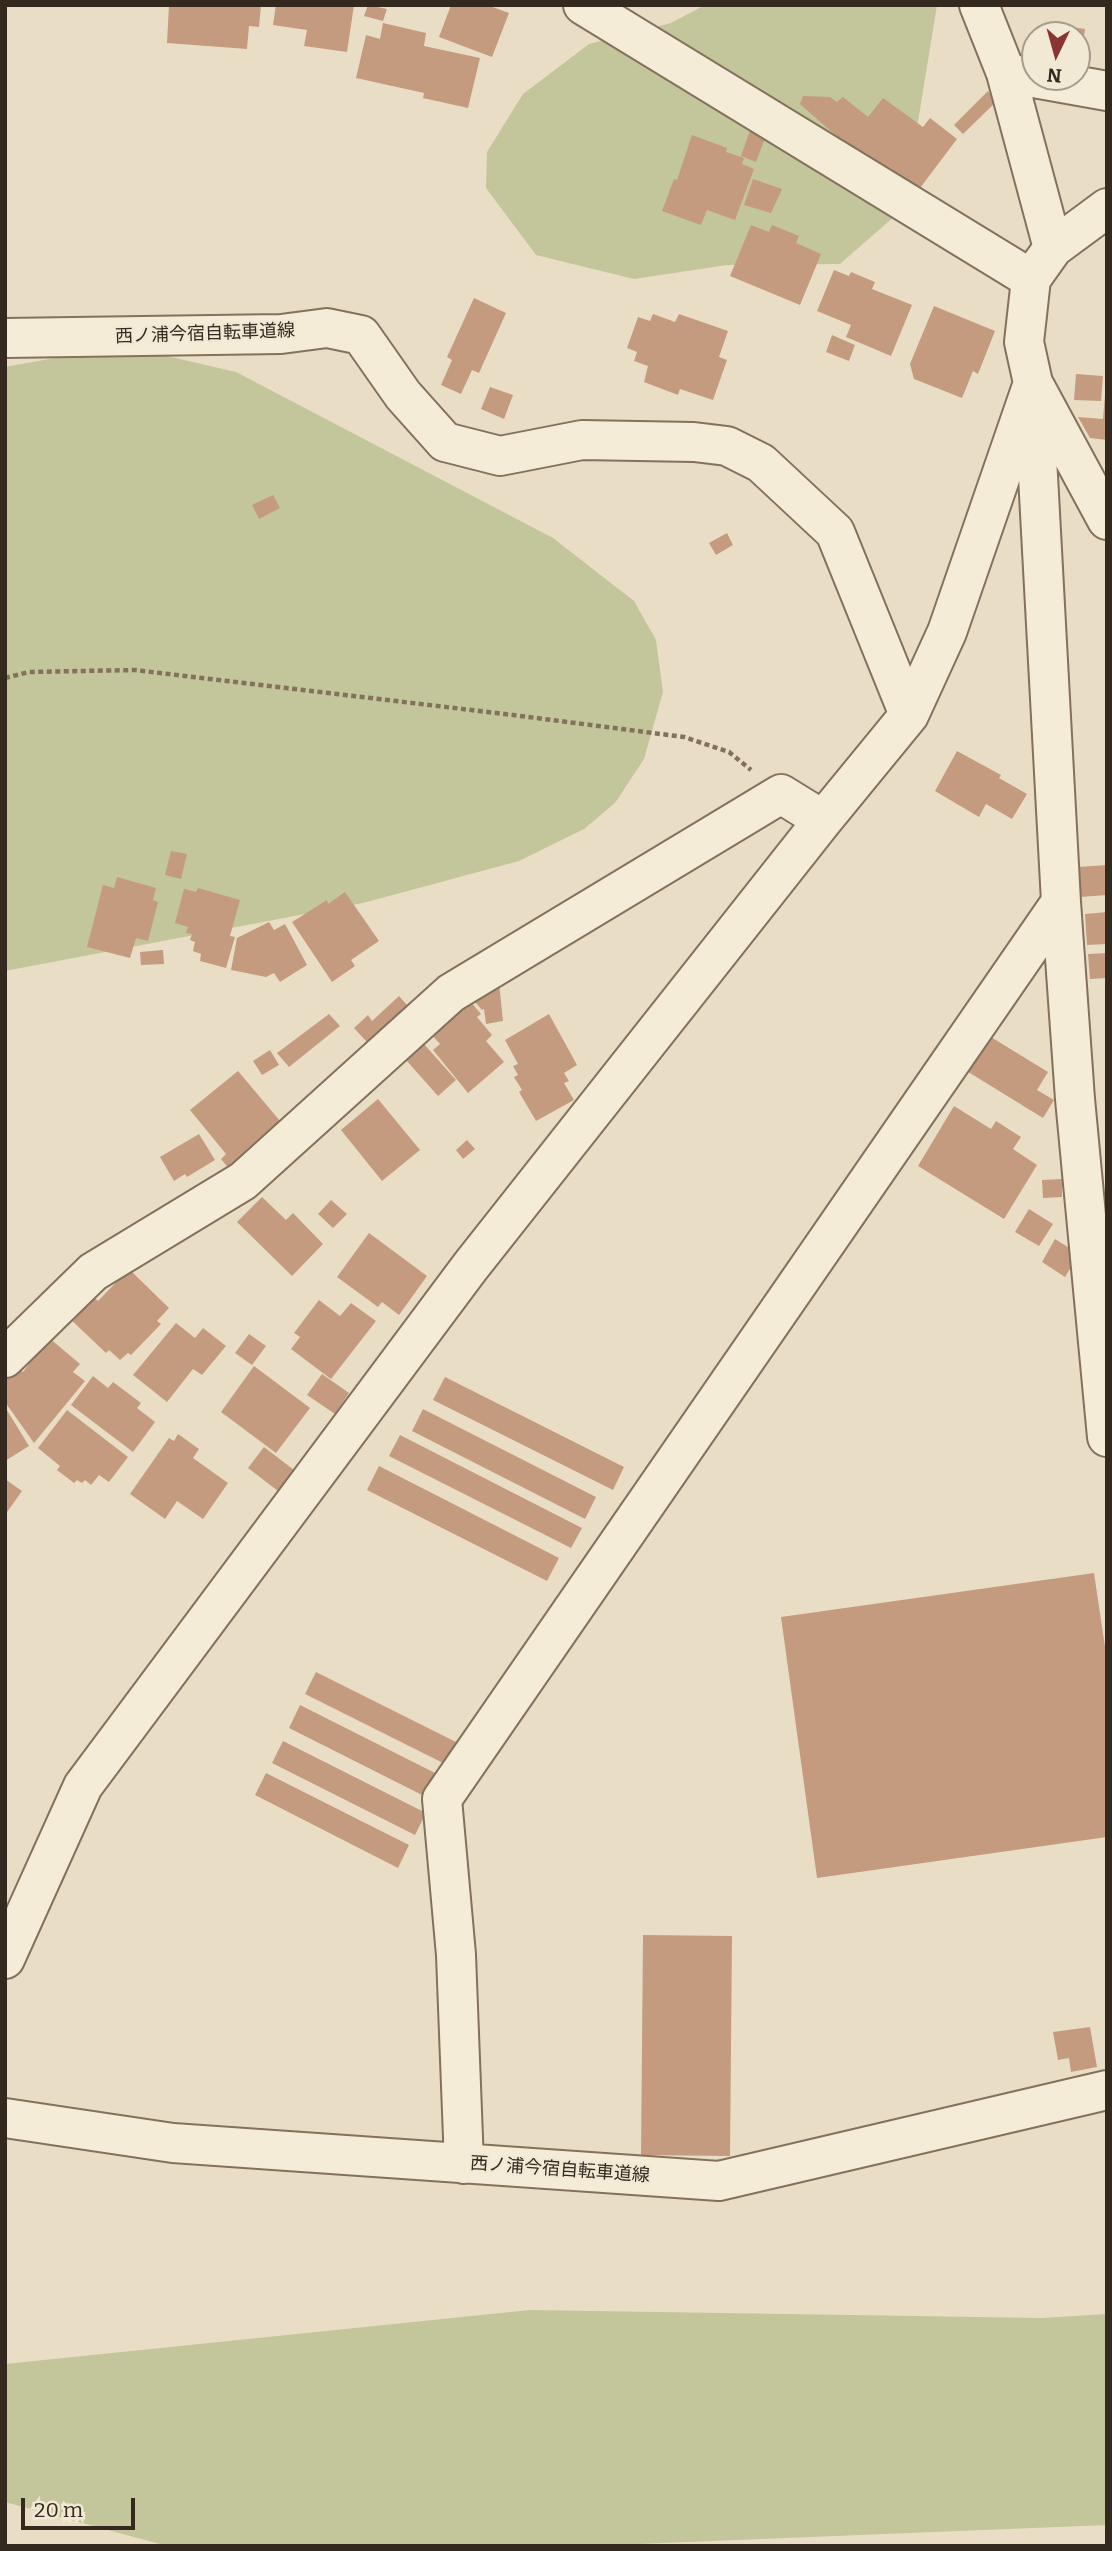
<!DOCTYPE html>
<meta charset="utf-8">
<style>
body{margin:0}
#map{position:relative;width:1112px;height:2551px;overflow:hidden;background:#e9dec5;font-family:Bitter,serif}
canvas{display:block}
.frame{position:absolute;inset:0;border:7px solid #34291f;pointer-events:none}
.north{position:absolute;left:1021px;top:21px;width:70px;height:70px;box-sizing:border-box;background:#f2e9d4;border:2px solid #a69c8c;border-radius:50%;rotate:185deg;font-size:19px;font-weight:700;line-height:28px;text-align:center;color:#34291f}
.north::after{content:'';display:block;margin:auto;width:24px;height:32px;background:#8c3334;clip-path:polygon(50% 0,100% 100%,50% 72%,0 100%)}
.scale{position:absolute;left:21px;top:2498px;width:114px;height:32px;box-sizing:border-box;border:4px solid #34291f;border-top:0;padding-left:9px;font-size:21px;line-height:24px;white-space:nowrap;color:#34291f;-webkit-text-stroke:5px #f2e9d4;paint-order:stroke}
</style>
<div id="map">
<canvas width="1112" height="2551"></canvas>
<div class="frame"></div>
<div class="north">N</div>
<div class="scale">20 m</div>
</div>
<script>
const context = document.querySelector('canvas').getContext('2d');
context.lineJoin = 'round';
function paint(path, color) {
  context.fillStyle = color;
  context.fill(path, 'evenodd');
}
function shape(rows) {
  const path = new Path2D();
  for (const r of rows) {
    path.moveTo(r[0], r[1]);
    for (let i = 2; i < r.length; i += 2) path.lineTo(r[i], r[i + 1]);
  }
  return path;
}
function strokePath(path, color, width, dash) {
  context.strokeStyle = color;
  context.lineWidth = width;
  context.lineCap = dash ? 'butt' : 'round';
  context.setLineDash(dash || []);
  context.stroke(path);
}
function label(font, color, halo, rows, align = 'center') {
  context.font = font + ' Bitter,"Noto Sans JP",serif';
  context.lineWidth = 5;
  context.setLineDash([]);
  context.textBaseline = 'middle';
  context.strokeStyle = halo;
  context.fillStyle = color;
  for (const [text, x, y, turn = 0] of rows) {
    context.save();
    context.translate(x, y);
    context.rotate((+turn || 0) * Math.PI / 180);
    context.textAlign = isNaN(turn) ? turn : align;
    if (halo) context.strokeText(text, 0, 0);
    context.fillText(text, 0, 0);
    context.restore();
  }
}
paint(shape([
 [705,5,937,5,904,208,840,264,727,265,634,279,536,255,486,188,487,152,523,94,589,44,671,23],
 [158,354,236,372,553,538,634,601,656,640,663,692,644,759,615,803,584,829,519,861,363,903,5,971,5,367,71,355],
 [530,2310,1042,2318,1107,2314,1107,2525,589,2546,167,2546,5,2502,5,2364]
]), '#c2c69a');
paint(shape([
 [169,5,261,5,259,27,249,26,247,49,167,43],
 [276,5,354,5,347,52,304,46,307,30,273,25],
 [368,5,387,9,383,21,364,16],
 [451,5,487,5,509,13,492,57,439,37],
 [383,23,426,33,424,46,480,58,468,108,423,98,424,93,356,78,366,35,380,39],
 [1045,23,1085,29,1082,50,1077,49,1077,35,1043,35],
 [988,91,997,101,963,134,954,125],
 [803,96,830,97,837,102,843,97,868,117,883,98,923,127,930,118,957,139,917,192,851,145,849,147,800,104],
 [752,125,768,130,756,162,741,156],
 [692,135,727,148,726,152,744,158,742,164,754,169,735,220,707,210,701,225,662,211,674,179,677,180],
 [753,179,782,189,771,213,744,205],
 [751,225,769,232,772,225,799,236,796,243,821,254,800,305,730,276],
 [834,270,849,276,851,272,875,282,872,289,912,305,891,356,846,337,851,325,817,311],
 [474,298,506,313,479,373,472,370,461,394,441,385,452,360,447,357],
 [934,306,995,331,978,374,973,371,962,398,914,379,910,364],
 [653,314,675,322,679,314,728,331,719,357,727,360,713,400,680,389,678,395,644,382,648,366,634,361,637,352,627,348,638,317,650,321],
 [832,335,855,345,849,361,826,352],
 [1076,374,1103,376,1101,401,1074,400],
 [490,387,513,395,504,419,481,409],
 [1105,395,1107,395,1107,440,1090,438,1078,417,1103,419],
 [273,495,280,508,259,519,252,505],
 [727,533,733,545,716,555,709,543],
 [957,751,1001,775,999,778,1027,794,1012,819,986,804,979,817,935,791],
 [171,851,187,854,181,879,165,875],
 [1107,865,1107,895,1080,897,1078,867],
 [117,877,156,888,153,900,158,902,148,941,136,938,130,958,87,947,103,885,114,888],
 [198,888,240,900,230,936,235,937,226,968,200,961,201,954,193,951,195,942,190,940,192,934,186,933,188,927,175,923,184,889,196,892],
 [345,892,379,941,351,960,355,966,332,982,292,922,327,900,328,904],
 [1107,912,1107,944,1087,945,1085,914],
 [269,922,274,930,285,924,307,965,280,982,274,973,266,977,231,970,237,938],
 [163,950,164,964,141,965,140,952],
 [1107,953,1107,978,1090,979,1088,954],
 [499,983,503,1021,486,1024,484,1009,482,1010,470,996],
 [399,996,416,1015,376,1052,354,1028,368,1015,372,1021],
 [470,1001,481,1014,477,1017,492,1035,486,1041,504,1062,468,1093,433,1050,440,1044,431,1034],
 [329,1014,340,1026,289,1067,277,1053],
 [549,1014,577,1065,564,1073,569,1081,564,1083,574,1100,536,1121,519,1092,522,1090,514,1077,518,1075,513,1066,518,1064,505,1040],
 [986,1034,1048,1072,1037,1090,1054,1100,1043,1118,965,1070],
 [424,1044,456,1080,438,1096,406,1060],
 [270,1050,279,1065,262,1075,253,1061],
 [238,1071,280,1121,271,1129,280,1140,235,1176,221,1159,226,1154,190,1110],
 [378,1099,420,1150,382,1181,341,1130],
 [954,1106,991,1129,996,1121,1021,1137,1013,1149,1037,1165,1004,1219,918,1166],
 [199,1134,215,1160,187,1177,185,1174,174,1181,160,1157],
 [467,1140,475,1149,463,1159,456,1150],
 [1062,1179,1062,1197,1043,1198,1042,1180],
 [262,1197,286,1220,293,1213,323,1244,292,1276,237,1222],
 [331,1200,347,1214,333,1228,318,1214],
 [1029,1209,1053,1224,1039,1246,1015,1232],
 [369,1233,427,1276,399,1315,382,1302,378,1307,337,1277],
 [1055,1239,1079,1254,1065,1277,1042,1262],
 [129,1269,169,1308,157,1321,161,1324,131,1355,128,1353,120,1360,109,1350,106,1353,67,1316,89,1293,98,1301],
 [319,1300,340,1316,351,1303,376,1321,331,1379,291,1349,300,1337,294,1333],
 [176,1323,195,1338,203,1328,226,1346,202,1375,193,1369,167,1402,133,1375],
 [249,1334,266,1346,252,1365,235,1353],
 [48,1337,80,1364,73,1372,85,1381,34,1443,5,1402,5,1378,15,1366,23,1372],
 [254,1366,310,1408,276,1453,221,1412],
 [322,1374,349,1393,335,1414,307,1395],
 [93,1376,108,1388,113,1382,141,1403,137,1408,155,1422,133,1452,71,1405],
 [445,1377,624,1467,613,1490,433,1400],
 [5,1407,29,1446,5,1461],
 [423,1409,596,1497,585,1519,412,1431],
 [67,1410,128,1457,109,1482,99,1475,91,1485,85,1480,82,1483,77,1480,74,1483,57,1470,60,1466,38,1448],
 [178,1434,199,1449,193,1458,228,1483,203,1519,177,1501,165,1519,130,1494,169,1438,174,1441],
 [400,1435,582,1528,571,1548,389,1456],
 [264,1447,294,1470,278,1491,248,1468],
 [379,1466,559,1558,547,1581,367,1490],
 [5,1479,22,1491,5,1515],
 [1094,1573,1107,1660,1107,1837,817,1878,781,1617],
 [316,1672,460,1744,449,1766,305,1694],
 [300,1705,443,1777,432,1800,289,1728],
 [283,1741,426,1813,415,1835,272,1763],
 [266,1773,409,1845,398,1868,255,1795],
 [643,1935,732,1936,730,2156,641,2155],
 [1090,2027,1097,2067,1071,2072,1069,2058,1058,2060,1053,2032]
]), '#c49b7f');
const street = shape([
 [583,5,1031,279],
 [979,5,1006,73,1053,248],
 [1006,73,1107,91],
 [1107,208,1053,248,1031,279,1024,342,1033,383,1107,520],
 [5,338,281,334,327,328,361,335,403,395,445,442,500,456,582,440,694,442,727,446,761,463,835,532,909,715],
 [1034,402,1061,902,1075,1099,1107,1437],
 [5,1358,93,1272,243,1181,451,993,781,794,823,820],
 [5,1959,83,1786,470,1267,823,820,909,715,947,632,1033,383],
 [5,2118,173,2143,719,2181,1107,2090],
 [464,2164,456,1955,442,1799,1061,902]
]);
strokePath(street, '#83715d', 42);
strokePath(shape([
 [5,678,29,672,135,670,513,715,684,737,729,752,751,770]
]), '#83715d', 4.5, [5, 3.5]);
strokePath(street, '#f5ecd7', 38);
label('18px', '#34291f', '#f2e9d4', [
 ["西ノ浦今宿自転車道線",205,334,-2],
 ["西ノ浦今宿自転車道線",560,2170,4]
]);
</script>
